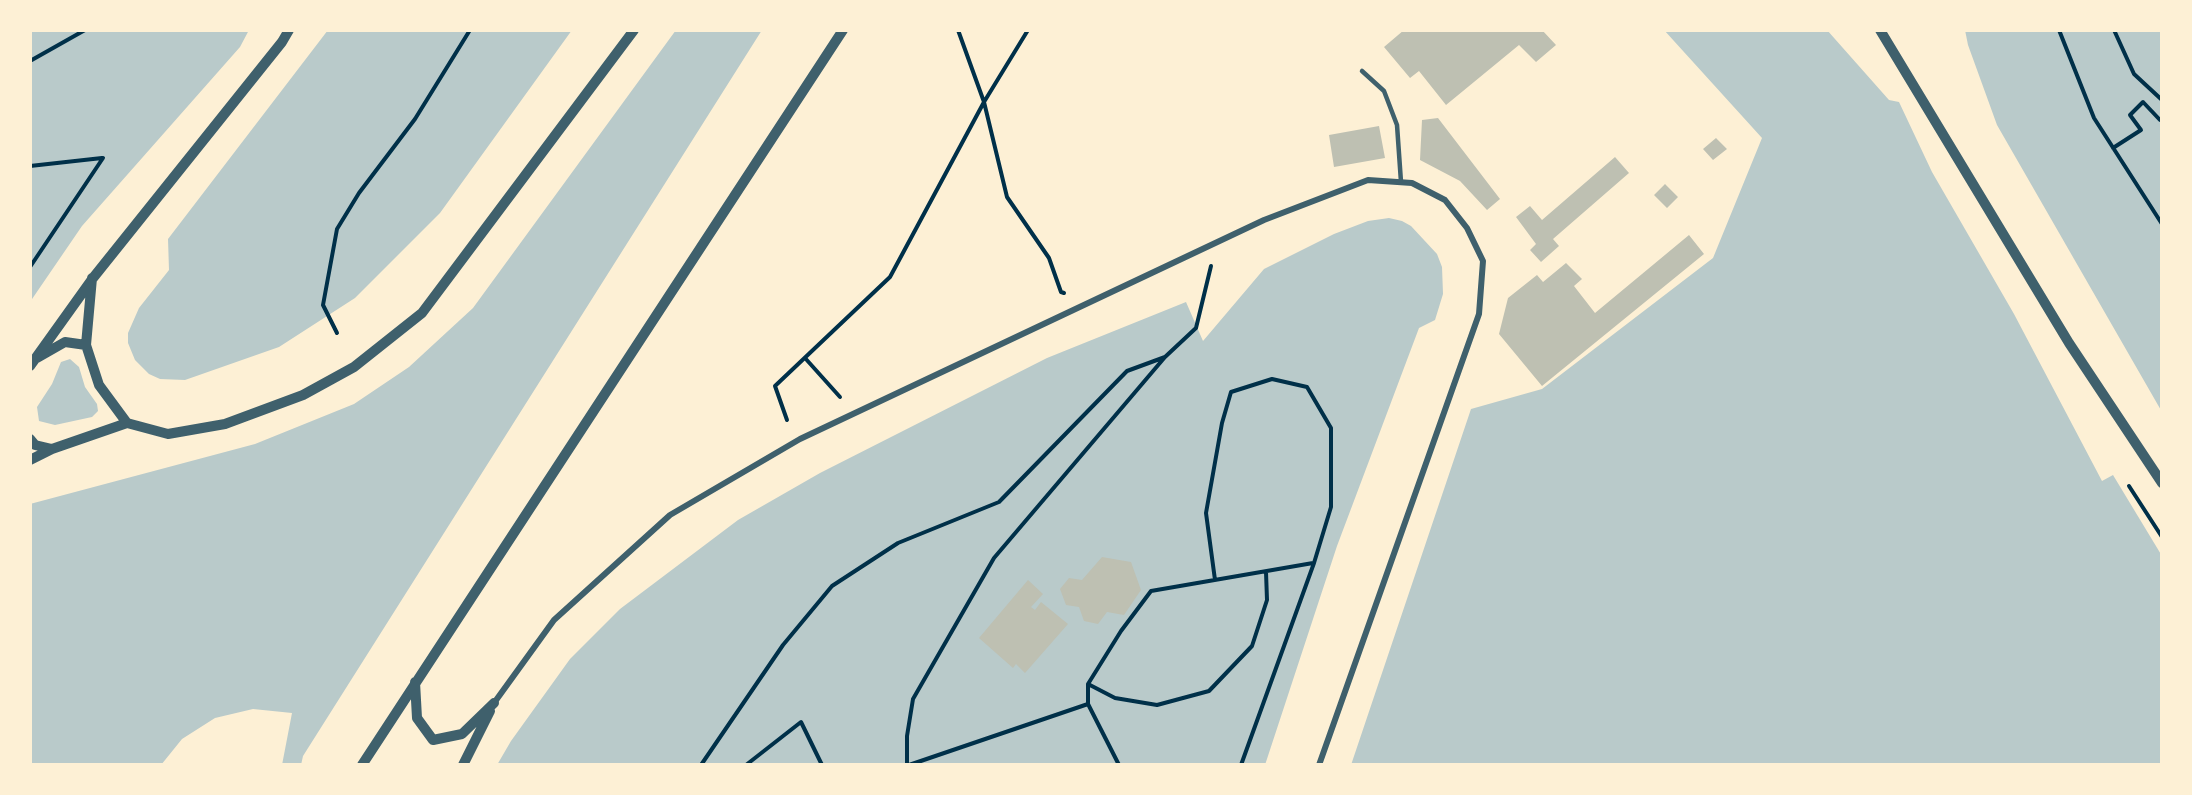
<!DOCTYPE html>
<style>
body{margin:0}
#map{position:relative;width:2192px;height:795px;overflow:hidden;background:#fdf0d5;font-family:Montserrat,sans-serif}
canvas{display:block}
.frame{position:absolute;inset:0;border:32px solid #fdf0d5;pointer-events:none}
</style>
<div id="map">
<canvas width="2192" height="795"></canvas>
<div class="frame"></div>
</div>
<script>
const context = document.querySelector('canvas').getContext('2d');
context.lineJoin = 'round';
function paint(path, color) {
  context.fillStyle = color;
  context.fill(path, 'evenodd');
}
function shape(rows) {
  const path = new Path2D();
  for (const r of rows) {
    path.moveTo(r[0], r[1]);
    for (let i = 2; i < r.length; i += 2) path.lineTo(r[i], r[i + 1]);
  }
  return path;
}
function strokePath(path, color, width, dash) {
  context.strokeStyle = color;
  context.lineWidth = width;
  context.lineCap = dash ? 'butt' : 'round';
  context.setLineDash(dash || []);
  context.stroke(path);
}
paint(shape([
 [30,30,249,30,240,47,82,226,30,302],
 [328,30,572,30,440,213,355,298,279,347,185,380,160,379,149,374,135,360,128,343,128,333,139,308,169,270,168,239],
 [676,30,762,30,303,756,301,765,282,765,292,713,253,709,215,718,182,739,161,765,30,765,30,504,255,444,354,404,409,367,473,308],
 [1664,30,1827,30,1889,100,1899,102,1932,172,2014,314,2102,481,2113,475,2162,556,2162,765,1351,765,1471,409,1542,389,1713,258,1762,138],
 [1965,30,2162,30,2162,412,1997,125,1968,45],
 [1389,218,1402,221,1411,226,1437,254,1442,267,1443,294,1435,320,1419,328,1337,546,1265,765,497,765,511,741,570,659,620,609,738,520,820,473,1047,358,1186,302,1203,341,1264,269,1334,234,1368,221],
 [70,359,79,367,85,387,97,404,98,411,92,417,55,425,39,421,37,407,52,384,61,362]
]), '#b9caca');
paint(shape([
 [1404,30,1542,30,1556,45,1536,62,1519,45,1446,105,1419,71,1410,78,1384,47],
 [1438,118,1500,199,1487,210,1460,181,1420,160,1422,120],
 [1379,126,1385,158,1334,167,1329,135],
 [1716,138,1727,149,1713,160,1703,149],
 [1615,157,1629,173,1553,239,1559,246,1541,262,1530,250,1536,244,1516,217,1530,206,1542,220],
 [1665,184,1678,197,1667,208,1654,195],
 [1689,235,1704,254,1542,386,1499,334,1508,298,1537,275,1543,282,1566,263,1582,279,1574,286,1595,313],
 [1102,557,1131,562,1141,590,1124,615,1107,612,1098,624,1084,621,1079,607,1066,605,1060,589,1069,578,1082,580],
 [1028,580,1043,594,1031,607,1035,610,1041,602,1068,624,1025,673,1016,664,1013,668,979,638]
]), '#bec0b2');
strokePath(shape([
 [958,30,984,102,1007,197,1049,258,1061,292,1064,293],
 [2059,30,2094,118,2162,224],
 [2114,30,2134,74,2162,100],
 [30,61,85,30],
 [2113,148,2141,130,2130,115,2143,102,2160,120,2162,118],
 [30,166,102,158],
 [30,267,103,158],
 [337,333,323,305,337,229,359,193,415,119,470,30],
 [805,358,840,397],
 [787,420,775,386,890,277,984,102,1028,30],
 [2129,486,2162,537],
 [1215,580,1206,513,1222,423,1231,392,1272,379,1307,387,1331,428,1331,507,1314,563,1241,765],
 [1088,684,1115,698,1157,705,1209,691,1252,646,1267,600,1266,572],
 [1088,704,1119,765],
 [701,765,783,645,832,586,898,543,999,502,1127,371,1165,357],
 [746,765,801,722,822,765],
 [907,765,907,736,913,699,994,558,1165,357,1196,328,1211,266],
 [909,765,1088,704,1088,684,1121,631,1151,591,1313,563]
]), '#003049', 4);
strokePath(shape([
 [1362,71,1384,91,1397,125,1401,182]
]), '#3f606c', 4.5);
strokePath(shape([
 [494,703,554,620,670,515,800,439,1264,220,1368,180,1412,183,1445,200,1467,228,1483,261,1479,314,1319,765]
]), '#3f606c', 6);
strokePath(shape([
 [1880,30,2069,343,2162,483],
 [92,278,86,345,99,385,127,423],
 [37,358,65,342,86,345],
 [30,366,93,278,282,42,289,30],
 [30,439,35,445,52,449],
 [30,460,52,449,127,423,168,434,225,424,303,395,354,367,422,313,634,30],
 [415,682,417,718,433,740,462,734,494,703],
 [362,765,843,30],
 [463,765,490,711]
]), '#3f606c', 10);
</script>
